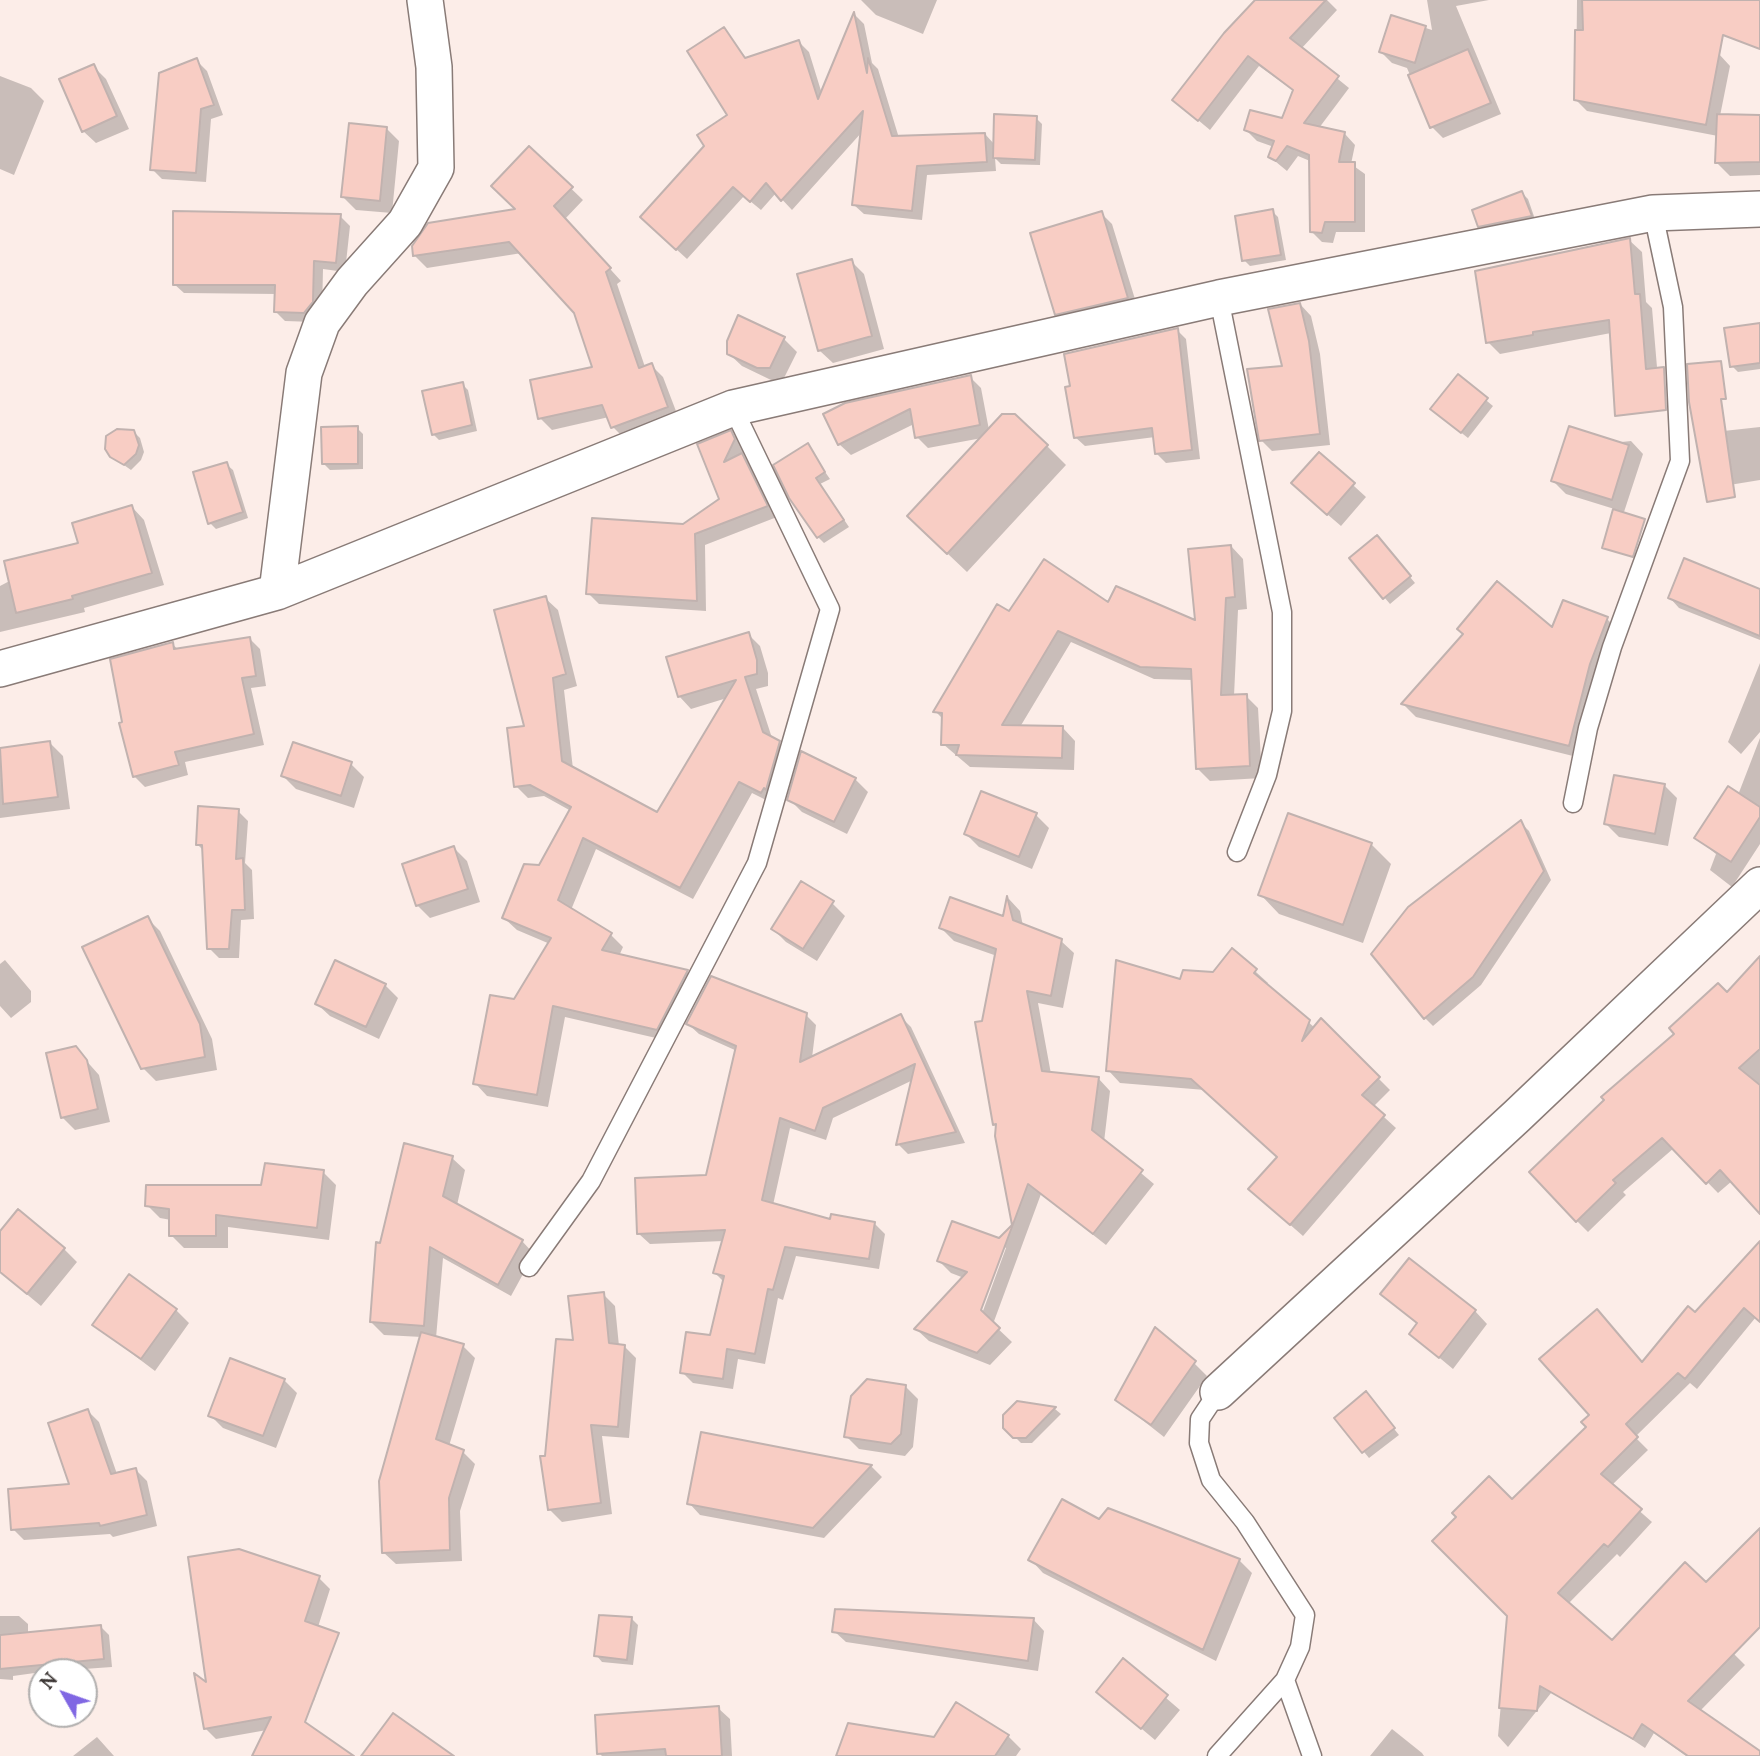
<!DOCTYPE html>
<style>
body{margin:0}
#map{position:relative;width:1760px;height:1756px;overflow:hidden;background:#fcede8;font-family:Lora,serif}
canvas{display:block}
.north{position:absolute;left:28px;top:1658px;width:70px;height:70px;box-sizing:border-box;background:#fff;border:2px solid #b1afae;border-radius:50%;rotate:310deg;font-size:19px;font-weight:700;line-height:28px;text-align:center;color:#3d3735}
.north::after{content:'';display:block;margin:auto;width:24px;height:32px;background:#8067e3;clip-path:polygon(50% 0,100% 100%,50% 72%,0 100%)}
</style>
<div id="map">
<canvas width="1760" height="1756"></canvas>
<div class="north">N</div>
</div>
<script>
const context = document.querySelector('canvas').getContext('2d');
context.lineJoin = 'round';
function paint(path, color) {
  context.fillStyle = color;
  context.fill(path, 'evenodd');
}
function shape(rows) {
  const path = new Path2D();
  for (const r of rows) {
    path.moveTo(r[0], r[1]);
    for (let i = 2; i < r.length; i += 2) path.lineTo(r[i], r[i + 1]);
  }
  return path;
}
function strokePath(path, color, width, dash) {
  context.strokeStyle = color;
  context.lineWidth = width;
  context.lineCap = dash ? 'butt' : 'round';
  context.setLineDash(dash || []);
  context.stroke(path);
}
paint(shape([
 [861,0,937,0,923,34,876,15],
 [1257,0,1327,0,1337,10,1301,49,1349,88,1319,128,1345,134,1355,145,1351,164,1365,174,1365,232,1336,232,1333,243,1322,242,1311,231,1310,161,1298,156,1287,171,1270,157,1274,147,1257,141,1246,130,1284,120,1294,91,1259,66,1210,130,1174,100],
 [1427,0,1489,0,1456,6,1501,114,1443,138,1432,127,1407,68,1392,63,1381,52,1392,17,1432,30],
 [1577,0,1629,0,1719,54,1730,66,1720,116,1760,117,1760,175,1730,176,1717,163,1718,136,1587,111,1576,100],
 [855,15,864,24,872,63,878,69,899,138,985,134,995,145,1036,118,1042,124,1040,165,1001,164,995,158,996,171,927,175,922,220,864,214,854,205,862,132,792,210,776,193,761,210,744,196,687,259,652,227,729,115,724,30,747,59,799,42,809,52,822,94],
 [197,61,207,71,223,115,211,119,206,182,162,179,152,169],
 [93,66,106,79,129,129,96,143,83,131],
 [0,76,31,88,44,101,14,175,0,169],
 [386,128,399,141,392,213,356,210,343,197],
 [529,148,583,200,565,219,621,281,617,284,645,367,651,365,663,377,679,419,625,439,613,427,609,417,552,430,540,418,595,369,576,312,522,253,427,268,415,256,518,211],
 [1522,193,1528,199,1536,222,1486,232,1480,226],
 [1272,211,1278,217,1286,260,1250,266,1244,260],
 [1101,213,1112,224,1138,309,1068,325,1056,314],
 [340,216,350,226,345,272,323,269,322,312,314,322,285,321,276,312,276,294,184,293,174,284],
 [1629,240,1642,252,1646,302,1652,308,1659,391,1611,333,1500,354,1488,342,1495,266],
 [851,261,864,274,884,349,833,363,820,351],
 [1300,304,1311,316,1320,354,1330,445,1272,451,1261,440],
 [1760,324,1760,369,1738,372,1732,366],
 [1177,330,1186,339,1200,459,1166,463,1157,454,1155,437,1085,446,1075,437],
 [784,339,797,352,783,380,771,380,742,366,728,353],
 [970,377,981,388,989,430,1047,446,1066,465,967,572,929,536,982,438,928,448,917,437,914,424,851,455,839,444],
 [1458,377,1493,406,1468,438,1439,415],
 [462,384,468,390,477,431,439,440,433,434],
 [1760,427,1760,480,1711,488,1696,434],
 [357,428,363,434,363,469,330,470,324,464],
 [133,431,140,438,144,452,141,460,131,470,111,456],
 [731,432,741,443,745,451,742,456,752,466,777,517,705,545,706,611,599,604,588,593,721,500,699,445],
 [1631,441,1643,454,1624,512,1566,494,1553,481,1564,448],
 [807,446,830,479,820,484,849,527,824,543,818,537],
 [1319,454,1366,497,1341,526,1306,496],
 [226,464,233,470,248,518,216,529,210,523],
 [132,507,144,520,164,585,84,608,85,612,0,632,0,586,80,544],
 [1382,543,1415,583,1390,604,1351,558],
 [1231,546,1243,559,1247,609,1238,610,1234,696,1246,696,1258,708,1262,778,1210,781,1198,769,1193,680,1154,679,1071,642,1020,727,1063,728,1075,741,1074,770,970,767,943,744,944,720,935,711,1010,614,1109,605,1197,623],
 [1760,591,1760,640,1679,608,1670,598],
 [545,598,558,610,577,686,564,690,573,769,658,815,727,698,691,709,679,696,748,634,760,646,768,673,768,686,756,689,772,738,792,755,774,804,752,793,693,899,596,849,571,910,611,935,623,947,619,956,687,972,699,984,669,1041,565,1017,548,1107,487,1096,475,1083,514,1001,550,944,517,930,504,918,540,866,571,811,544,796,528,798,516,786],
 [1607,619,1620,632,1581,758,1416,717,1403,704,1553,630],
 [250,639,260,649,266,686,251,688,264,745,185,762,188,775,145,787,134,776,172,644,179,650],
 [1760,663,1760,732,1741,754,1728,742],
 [1760,738,1760,844,1732,887,1710,870,1716,854,1696,838,1738,795],
 [50,743,63,756,70,809,0,818,0,749],
 [294,744,351,764,364,777,354,808,296,789,283,776],
 [855,779,868,792,847,834,802,812,789,799],
 [1664,785,1677,798,1668,846,1619,837,1606,824],
 [238,811,248,821,245,863,252,870,254,919,241,920,239,958,219,958,209,948,204,851,197,844],
 [1036,815,1049,828,1032,869,979,847,966,834],
 [1521,823,1529,831,1551,880,1481,985,1433,1026,1425,1018],
 [1371,844,1391,864,1363,943,1279,914,1260,894],
 [454,848,467,861,480,902,430,918,417,905],
 [1009,899,1020,911,1023,926,1061,941,1074,953,1063,1008,1038,1003,1051,1074,1098,1078,1110,1091,1104,1142,1154,1184,1106,1245,1041,1194,993,1324,1012,1342,990,1365,929,1341,916,1329,964,1278,951,1273,939,1261,1000,1241,1013,1226,995,1124,984,1022,997,956,954,941,941,928,1004,919],
 [1003,1246,1006,1248,980,1319,976,1318],
 [832,903,845,916,817,961,786,942,773,929],
 [147,918,160,931,212,1039,217,1070,156,1081,143,1068],
 [1233,951,1268,983,1266,985,1315,1028,1321,1021,1390,1090,1373,1107,1396,1128,1303,1236,1263,1201,1278,1157,1205,1090,1120,1083,1108,1070,1181,981,1214,974],
 [1760,958,1760,1212,1732,1181,1718,1193,1674,1148,1623,1192,1626,1195,1588,1232,1577,1221,1727,994],
 [5,960,31,991,31,1002,11,1018,0,1006,0,964],
 [385,985,398,998,379,1039,330,1016,317,1004],
 [806,1015,816,1025,812,1058,901,1017,911,1027,965,1143,908,1154,898,1144,913,1080,833,1118,826,1140,790,1128,773,1205,831,1221,874,1223,885,1234,879,1269,796,1256,783,1300,778,1298,765,1364,738,1359,733,1389,693,1383,682,1372,712,1337,724,1282,715,1273,724,1241,650,1244,639,1234,707,1176,737,1051,699,1034,688,1024],
 [75,1048,99,1075,110,1122,75,1130,62,1117],
 [452,1158,465,1170,457,1205,522,1241,534,1254,511,1296,443,1258,436,1338,463,1346,475,1358,449,1446,463,1452,475,1464,460,1511,462,1561,396,1564,383,1552,422,1337,384,1335,371,1322,381,1245],
 [323,1172,336,1185,329,1240,228,1227,228,1248,184,1248,171,1235,171,1220,160,1218,147,1205,263,1187],
 [0,1234,64,1249,77,1262,41,1306,0,1272],
 [1760,1244,1760,1321,1756,1317,1697,1389,1690,1383,1635,1437,1648,1450,1611,1486,1652,1522,1620,1557,1617,1554,1568,1604,1612,1642,1760,1550,1760,1624,1732,1652,1745,1665,1700,1711,1759,1756,1686,1756,1654,1733,1645,1748,1555,1688,1508,1747,1498,1736,1509,1616,1512,1501,1589,1427,1608,1322,1643,1363,1696,1314],
 [603,1294,615,1306,619,1346,624,1346,636,1358,629,1438,602,1436,612,1514,562,1522,550,1510,575,1342],
 [1383,1294,1475,1311,1487,1324,1453,1369,1411,1334,1418,1325],
 [176,1310,189,1323,155,1371,94,1325],
 [1194,1363,1207,1376,1164,1437,1117,1400],
 [284,1380,297,1393,276,1448,223,1428,210,1415],
 [905,1386,918,1399,913,1447,905,1456,859,1449,846,1436],
 [1371,1400,1399,1435,1369,1458,1336,1418],
 [1018,1403,1055,1409,1061,1414,1032,1443,1021,1443,1005,1427],
 [88,1411,99,1422,117,1474,136,1470,147,1481,157,1526,113,1537,110,1534,24,1540,13,1529,71,1486],
 [702,1434,871,1466,882,1477,824,1538,700,1515,689,1503],
 [239,1551,319,1578,330,1589,318,1627,334,1640,314,1701,265,1666,325,1756,254,1756,267,1730,216,1739,205,1728,208,1686],
 [1031,1560,1239,1560,1252,1573,1216,1661,1043,1573],
 [0,1616,19,1616,28,1624,28,1634,101,1627,109,1635,112,1667,42,1672,13,1676,13,1680,0,1679],
 [632,1619,638,1625,633,1665,602,1662,596,1655],
 [1033,1619,1044,1631,1038,1671,846,1642,834,1631],
 [1123,1661,1180,1710,1155,1740,1098,1692],
 [718,1708,730,1719,732,1756,602,1756,599,1753],
 [1392,1729,1422,1753,1424,1756,1370,1756],
 [1008,1736,1021,1749,1016,1756,939,1756],
 [97,1737,114,1756,73,1756]
]), '#0003');
const building = shape([
 [1255,0,1326,0,1290,38,1339,76,1304,123,1345,132,1339,162,1355,162,1355,222,1325,222,1322,233,1310,232,1309,155,1287,146,1276,161,1268,157,1274,141,1244,130,1250,110,1282,118,1293,90,1248,56,1198,121,1172,100,1224,33,1255,0],
 [1582,0,1760,0,1760,49,1723,35,1706,125,1574,100,1575,30,1583,30,1582,0],
 [854,12,867,73,868,58,892,136,985,133,987,162,917,166,912,211,852,205,863,111,781,201,766,183,750,202,733,187,676,250,640,217,704,146,697,135,727,115,687,51,724,27,745,58,799,40,818,99,854,12],
 [1391,15,1426,26,1415,63,1379,52,1391,15],
 [1468,49,1491,103,1430,128,1408,75,1468,49],
 [197,58,214,105,201,109,196,173,150,170,159,73,197,58],
 [94,64,117,116,82,132,59,79,94,64],
 [994,114,1037,116,1035,160,993,158,994,114],
 [1717,114,1760,115,1760,162,1715,163,1717,114],
 [349,123,387,127,380,201,341,197,349,123],
 [529,146,573,187,554,206,611,268,606,272,639,368,652,363,668,407,611,428,602,405,538,419,530,380,592,367,574,313,509,242,413,256,412,246,428,223,515,209,491,186,529,146],
 [1522,191,1532,216,1478,227,1472,210,1522,191],
 [1273,209,1281,255,1242,261,1235,216,1273,209],
 [173,211,341,214,336,263,314,261,313,302,304,313,274,312,275,285,173,285,173,211],
 [1102,211,1128,298,1055,315,1030,233,1102,211],
 [1630,238,1635,294,1640,294,1646,369,1664,367,1666,410,1615,416,1609,320,1533,332,1533,335,1486,343,1475,271,1630,238],
 [852,259,872,336,818,351,797,274,852,259],
 [1300,303,1309,341,1320,434,1259,441,1247,369,1282,366,1268,309,1300,303],
 [738,315,785,337,770,368,757,368,727,354,727,341,738,315],
 [1760,323,1760,363,1730,367,1724,328,1760,323],
 [1178,328,1192,450,1155,454,1152,428,1074,438,1065,387,1070,386,1064,354,1178,328],
 [1721,361,1726,399,1721,399,1735,497,1707,502,1689,402,1687,364,1721,361],
 [1458,374,1488,398,1461,433,1430,409,1458,374],
 [971,375,980,425,915,438,910,409,838,445,823,414,845,403,971,375],
 [463,382,472,425,432,435,422,391,463,382],
 [1002,414,1015,414,1048,445,947,554,907,516,1002,414],
 [358,426,358,464,322,464,321,427,358,426],
 [1569,426,1629,445,1612,500,1551,481,1569,426],
 [117,429,134,430,139,445,136,454,124,465,110,457,105,449,106,436,117,429],
 [731,430,735,439,724,462,742,453,768,506,695,534,697,601,586,594,592,518,683,524,719,499,697,444,731,430],
 [808,443,825,472,816,478,844,520,817,538,789,498,773,465,808,443],
 [1319,452,1355,483,1327,515,1291,483,1319,452],
 [227,462,243,512,208,524,193,472,227,462],
 [132,505,152,573,72,596,73,599,16,613,4,561,78,543,72,523,132,505],
 [1613,509,1645,519,1633,557,1602,548,1613,509],
 [1377,535,1411,576,1383,599,1349,558,1377,535],
 [1231,545,1235,597,1226,598,1221,695,1247,694,1250,766,1196,769,1191,669,1140,667,1058,631,1002,725,1063,726,1062,758,956,755,959,745,941,745,942,713,933,712,997,604,1009,611,1044,559,1108,602,1116,586,1195,620,1188,549,1231,545],
 [1684,558,1760,589,1760,636,1668,598,1684,558],
 [1497,581,1552,627,1563,600,1608,617,1590,664,1569,746,1401,704,1463,634,1457,629,1497,581],
 [546,596,566,674,553,678,562,761,657,812,736,680,678,697,666,657,749,632,757,660,757,674,745,677,763,732,780,741,766,790,764,788,761,793,739,782,680,888,583,838,558,900,612,933,602,950,688,970,657,1030,553,1006,537,1095,473,1084,490,995,514,999,551,938,502,918,524,864,539,865,571,807,530,785,514,787,507,728,524,726,494,610,546,596],
 [250,637,256,676,242,678,254,734,175,752,179,765,133,777,119,723,122,722,110,659,173,642,174,649,250,637],
 [50,741,58,797,3,804,0,748,50,741],
 [293,742,352,762,341,796,281,776,293,742],
 [801,751,856,778,834,822,787,800,801,751],
 [1614,775,1665,784,1655,834,1604,824,1614,775],
 [1728,786,1760,807,1760,817,1731,862,1694,838,1728,786],
 [981,791,1037,813,1019,857,964,834,981,791],
 [198,806,239,809,236,859,243,858,245,910,232,910,229,949,207,949,202,845,196,845,198,806],
 [1288,813,1372,843,1343,925,1258,895,1288,813],
 [1521,820,1544,871,1473,977,1424,1019,1371,954,1408,907,1521,820],
 [454,846,468,889,416,906,402,864,454,846],
 [801,881,834,901,803,949,771,929,801,881],
 [1007,896,1013,920,1062,939,1051,996,1027,991,1042,1071,1099,1077,1092,1130,1143,1170,1093,1234,1028,1184,981,1310,1000,1328,977,1353,914,1329,967,1272,937,1261,952,1221,999,1238,1012,1225,995,1136,996,1124,993,1125,975,1022,982,1021,996,949,939,928,950,897,1003,916,1007,896],
 [148,916,200,1024,205,1057,141,1069,82,947,148,916],
 [1232,948,1257,969,1254,973,1310,1020,1302,1041,1321,1018,1380,1077,1362,1095,1385,1115,1290,1225,1248,1189,1277,1157,1191,1079,1106,1071,1116,960,1180,979,1183,970,1213,972,1232,948],
 [1760,956,1760,1049,1739,1068,1760,1085,1760,1214,1720,1170,1706,1184,1662,1138,1613,1180,1616,1183,1576,1222,1529,1172,1604,1100,1601,1097,1674,1034,1669,1028,1718,983,1727,992,1760,956],
 [335,960,386,984,366,1027,315,1004,335,960],
 [711,976,807,1013,800,1062,901,1014,956,1132,896,1145,915,1064,823,1108,815,1131,780,1118,762,1200,830,1219,831,1214,875,1222,869,1259,785,1247,773,1290,768,1289,755,1354,727,1349,723,1379,680,1373,686,1332,710,1335,724,1276,713,1273,725,1230,637,1234,635,1178,706,1175,736,1046,686,1024,711,976],
 [76,1046,87,1060,98,1109,61,1118,46,1053,76,1046],
 [404,1143,453,1156,443,1196,523,1240,498,1285,430,1247,424,1326,370,1322,376,1242,380,1243,404,1143],
 [265,1163,324,1170,317,1228,216,1215,216,1236,169,1236,169,1209,145,1206,146,1185,261,1185,265,1163],
 [18,1209,65,1248,27,1294,0,1272,0,1231,18,1209],
 [1760,1241,1760,1322,1744,1308,1685,1379,1678,1373,1626,1424,1638,1437,1601,1474,1642,1509,1608,1547,1604,1544,1558,1593,1612,1640,1685,1562,1706,1582,1760,1528,1760,1627,1688,1701,1760,1751,1760,1756,1688,1756,1642,1724,1633,1739,1540,1686,1537,1711,1499,1708,1507,1616,1432,1541,1456,1517,1452,1513,1489,1476,1512,1499,1586,1427,1581,1422,1589,1415,1539,1359,1597,1309,1642,1362,1688,1306,1695,1312,1760,1241],
 [1409,1258,1476,1310,1439,1358,1409,1334,1417,1323,1380,1294,1409,1258],
 [129,1274,177,1309,141,1359,92,1325,129,1274],
 [604,1292,609,1343,625,1345,618,1427,591,1425,601,1503,548,1510,540,1456,545,1456,556,1339,573,1340,568,1296,604,1292],
 [1155,1327,1196,1361,1151,1425,1115,1400,1155,1327],
 [421,1332,464,1344,436,1439,464,1450,449,1498,450,1550,382,1553,379,1481,421,1332],
 [230,1358,285,1379,263,1436,208,1416,230,1358],
 [867,1379,906,1385,901,1434,891,1444,844,1437,851,1396,867,1379],
 [1366,1391,1395,1428,1362,1453,1334,1418,1366,1391],
 [1017,1401,1056,1407,1026,1438,1013,1438,1003,1428,1003,1415,1017,1401],
 [88,1409,111,1474,136,1468,147,1515,100,1526,99,1523,11,1530,8,1489,69,1484,48,1423,88,1409],
 [701,1432,799,1451,872,1465,813,1528,687,1504,701,1432],
 [1062,1499,1099,1519,1108,1508,1240,1559,1203,1650,1028,1560,1062,1499],
 [239,1549,320,1576,305,1621,339,1633,305,1722,354,1756,252,1756,271,1717,204,1729,194,1673,206,1682,188,1557,239,1549],
 [835,1609,1034,1618,1028,1661,832,1632,835,1609],
 [599,1615,632,1617,627,1660,594,1656,599,1615],
 [101,1625,104,1659,0,1669,0,1635,101,1625],
 [1123,1658,1168,1695,1141,1729,1096,1692,1123,1658],
 [956,1702,1009,1735,995,1756,836,1756,848,1723,934,1737,956,1702],
 [719,1706,722,1756,666,1756,665,1749,597,1754,595,1715,719,1706],
 [393,1713,454,1756,361,1756,393,1713]
]);
paint(building, '#f8cdc4');
strokePath(building, '#c1b2af', 2);
const service = shape([
 [1219,298,1282,612,1282,711,1267,775,1237,852],
 [1573,803,1588,728,1612,647,1680,461,1673,307,1653,213],
 [529,1267,591,1181,757,863,830,609,733,408],
 [1285,1680,1312,1756],
 [1217,1756,1285,1680,1300,1647,1305,1615,1245,1522,1211,1480,1199,1443,1200,1419,1218,1392]
]);
const minor = shape([
 [277,592,304,373,322,323,352,282,405,223,436,168,434,67,425,0],
 [0,669,277,592,733,408,1219,298,1653,213,1760,209],
 [1218,1392,1517,1116,1760,885]
]);
strokePath(service, '#897b77', 21);
strokePath(minor, '#897b77', 38);
strokePath(service, '#fff', 18);
strokePath(minor, '#fff', 35);
</script>
